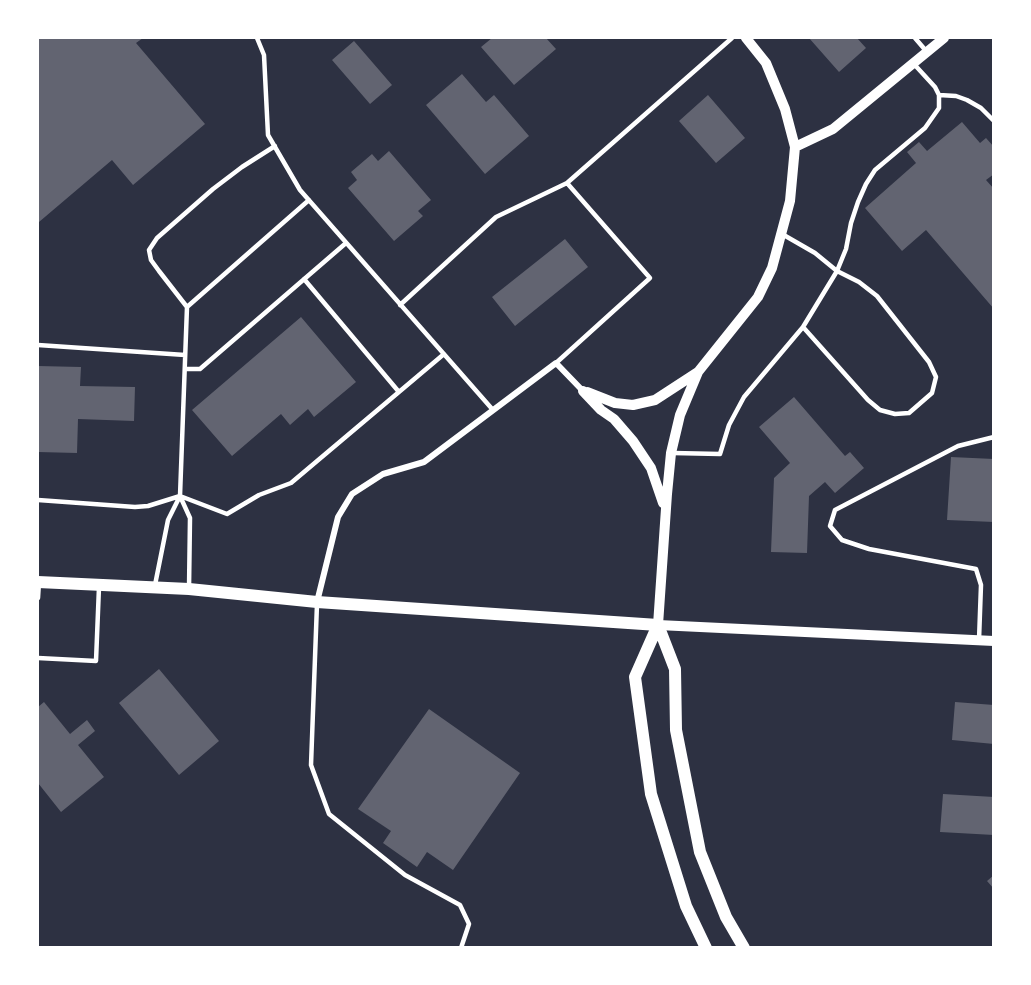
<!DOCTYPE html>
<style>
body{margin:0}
#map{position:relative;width:1031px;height:985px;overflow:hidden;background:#2d3142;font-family:Lato,sans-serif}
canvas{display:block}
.frame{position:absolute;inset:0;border:39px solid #fff;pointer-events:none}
</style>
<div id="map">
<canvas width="1031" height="985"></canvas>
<div class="frame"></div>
</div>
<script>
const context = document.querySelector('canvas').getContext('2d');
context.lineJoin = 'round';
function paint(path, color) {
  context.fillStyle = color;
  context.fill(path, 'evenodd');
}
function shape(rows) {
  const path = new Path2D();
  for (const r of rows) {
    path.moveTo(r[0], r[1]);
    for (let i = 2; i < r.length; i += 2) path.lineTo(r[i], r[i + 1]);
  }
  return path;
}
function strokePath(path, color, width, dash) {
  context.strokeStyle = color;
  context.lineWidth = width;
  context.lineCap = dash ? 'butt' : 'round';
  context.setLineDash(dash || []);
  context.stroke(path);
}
paint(shape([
 [38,38,143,38,136,43,205,124,133,185,112,160,39,222],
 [492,38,546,38,556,49,514,85,481,47],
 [809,38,857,38,866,48,839,72],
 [354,41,392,85,370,104,332,60],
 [462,74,486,102,494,95,529,136,485,174,426,105],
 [708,95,745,138,716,163,679,121],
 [962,122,980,143,986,138,994,147,994,174,986,180,994,189,994,309,926,230,902,251,865,208,916,163,907,152,919,142,927,151],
 [389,151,431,200,418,211,423,216,394,241,348,188,357,180,351,172,372,154,378,161],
 [565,239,588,267,515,326,492,297],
 [301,317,356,382,314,417,308,409,290,425,281,414,232,456,192,410],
 [38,366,81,367,80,386,135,387,134,421,78,419,77,453,38,452],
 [794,397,845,456,850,452,864,468,835,493,825,482,809,496,807,553,771,552,774,478,790,463,759,427],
 [951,457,994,459,994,522,947,520],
 [159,669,219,741,179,775,119,703],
 [44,702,70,734,87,720,95,731,78,745,104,777,61,812,38,783,38,707],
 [955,702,994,705,994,744,952,740],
 [429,709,520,773,453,870,427,852,417,867,383,843,391,831,358,809],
 [943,794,994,797,994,835,940,832],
 [994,875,994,889,987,881]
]), '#626471');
strokePath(shape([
 [257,38,264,55,268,135,300,190,493,410],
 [915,38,927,52],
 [939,95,956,96,967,100,981,108,994,121],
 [304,279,399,392],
 [400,305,496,217,567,183,732,38],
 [187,307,159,271,151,260,149,250,157,238,213,189,242,167,275,146],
 [803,327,868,400,880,410,895,414,909,413,932,393,936,377,929,362,877,296,859,282,837,271,846,249,851,223,858,202,866,184,875,170,925,128,939,108,939,95,935,87,913,63],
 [38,345,185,355],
 [556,363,650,278,567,183],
 [185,369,200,369,346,243],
 [673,453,720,454,729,425,744,397,803,327,837,271,815,253,782,234],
 [38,500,135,507,148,506,180,496,227,514,259,495,291,483,444,354],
 [155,585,168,520,180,496],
 [189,589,190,518,180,496,187,307,309,200],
 [38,598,39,582],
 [317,604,311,765,329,814,405,875,460,905,469,924,461,948],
 [979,640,981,585,976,569,869,549,842,540,830,526,835,510,958,446,994,437],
 [38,658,96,661,99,587]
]), '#fff', 4.5);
strokePath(shape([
 [317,602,338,517,352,494,383,474,424,462,556,363,583,391]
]), '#fff', 6);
strokePath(shape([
 [746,38,766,63,785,109,795,147,790,201,772,268,758,297,698,372,680,415,671,453,667,494,658,625,994,641],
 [795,147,833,129,944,38],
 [583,391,601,410,614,419,633,441,651,468,663,503],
 [587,392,615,403,633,405,655,400,698,372]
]), '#fff', 10);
strokePath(shape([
 [38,582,189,589,317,602,658,625],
 [658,625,635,677,651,794,686,906,706,948],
 [658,625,675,669,676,730,700,852,726,917,744,948]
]), '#fff', 12);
</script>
